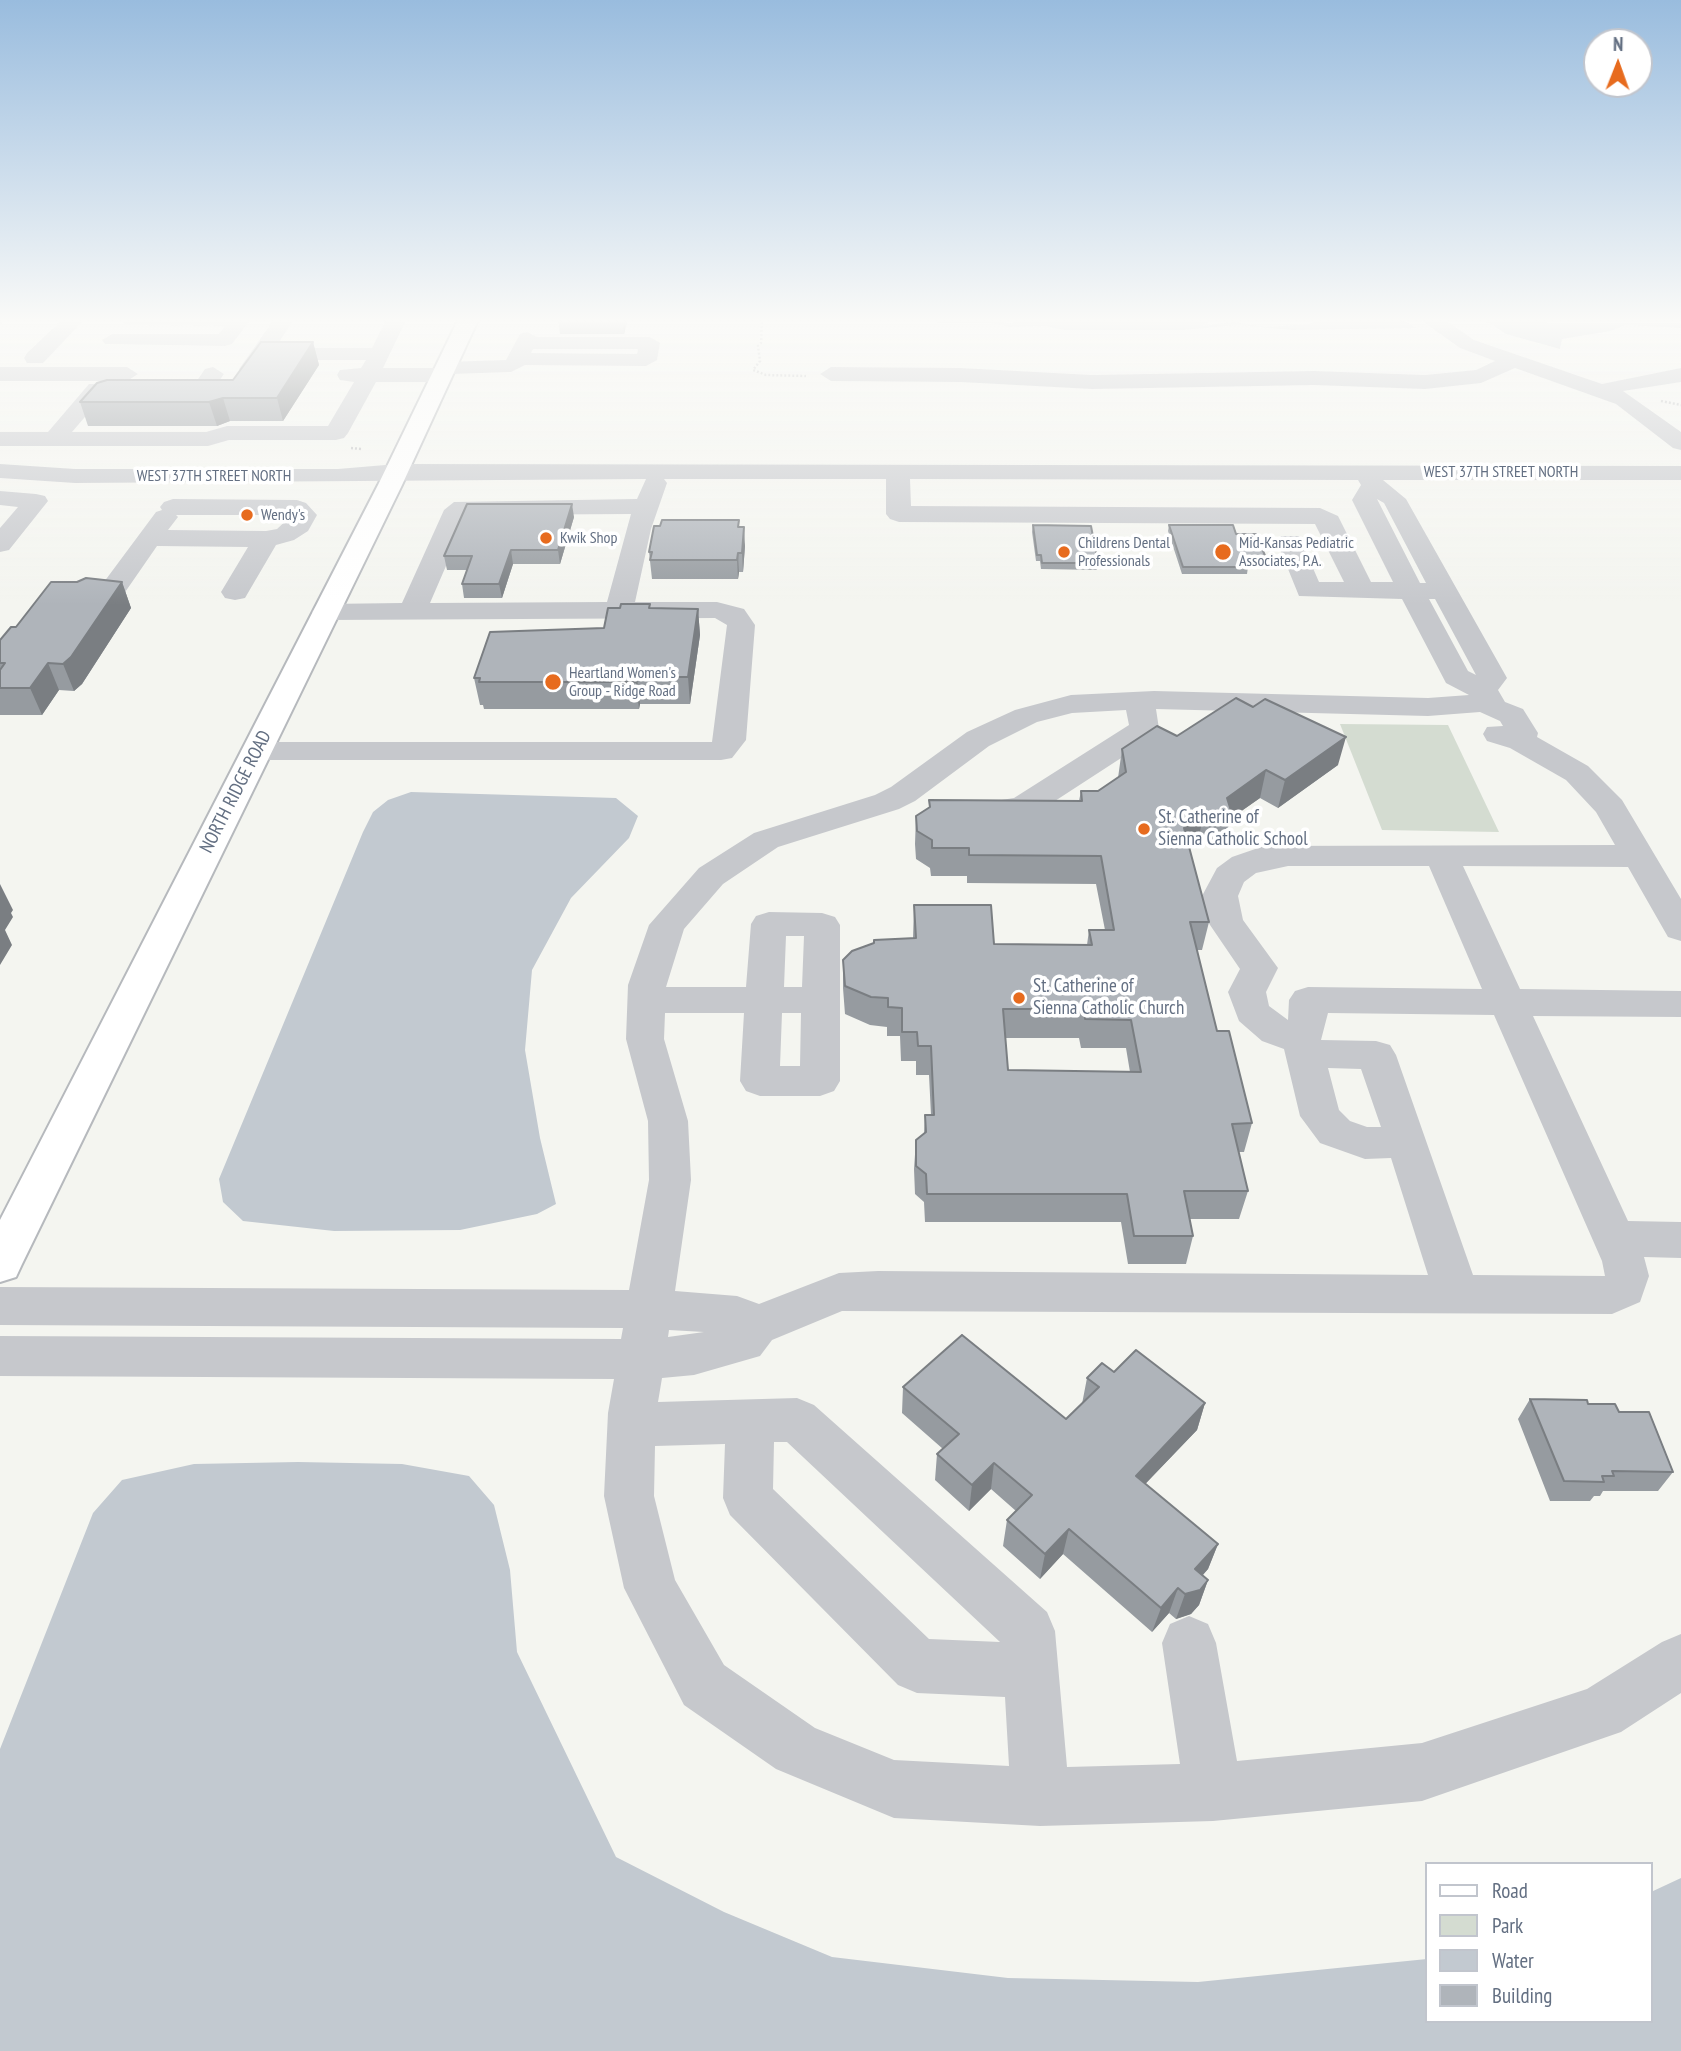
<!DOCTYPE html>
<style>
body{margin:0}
#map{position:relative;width:1681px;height:2051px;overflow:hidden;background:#f4f5f0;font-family:"PT Sans Narrow",sans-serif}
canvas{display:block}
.legend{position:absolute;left:1425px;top:1862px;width:228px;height:161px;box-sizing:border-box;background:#fff;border:2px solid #c1c5cd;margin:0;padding:9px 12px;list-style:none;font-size:21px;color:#636f82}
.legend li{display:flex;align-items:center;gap:14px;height:35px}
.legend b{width:35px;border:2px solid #c1c5cd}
.north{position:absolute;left:1583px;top:28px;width:70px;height:70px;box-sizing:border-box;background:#fff;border:2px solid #c1c5cd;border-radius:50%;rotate:1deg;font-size:19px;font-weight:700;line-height:28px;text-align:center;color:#636f82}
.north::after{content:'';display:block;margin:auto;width:24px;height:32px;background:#e76b1e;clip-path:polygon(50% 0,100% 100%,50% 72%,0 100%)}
</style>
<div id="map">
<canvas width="1681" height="2051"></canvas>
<ul class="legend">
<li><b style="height:9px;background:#fff"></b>Road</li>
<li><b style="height:19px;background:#d4dcd1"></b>Park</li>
<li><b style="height:19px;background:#c2c9d0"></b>Water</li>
<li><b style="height:19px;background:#afb4ba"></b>Building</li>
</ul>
<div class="north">N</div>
</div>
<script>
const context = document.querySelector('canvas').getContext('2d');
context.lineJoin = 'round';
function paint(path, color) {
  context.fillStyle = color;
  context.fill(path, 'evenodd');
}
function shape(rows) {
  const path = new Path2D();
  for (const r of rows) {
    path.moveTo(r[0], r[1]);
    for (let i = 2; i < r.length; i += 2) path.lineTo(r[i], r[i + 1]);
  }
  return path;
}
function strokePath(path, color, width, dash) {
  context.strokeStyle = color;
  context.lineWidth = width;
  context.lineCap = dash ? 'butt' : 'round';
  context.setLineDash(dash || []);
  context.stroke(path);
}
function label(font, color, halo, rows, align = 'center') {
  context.font = font + ' "PT Sans Narrow",sans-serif';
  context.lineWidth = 7;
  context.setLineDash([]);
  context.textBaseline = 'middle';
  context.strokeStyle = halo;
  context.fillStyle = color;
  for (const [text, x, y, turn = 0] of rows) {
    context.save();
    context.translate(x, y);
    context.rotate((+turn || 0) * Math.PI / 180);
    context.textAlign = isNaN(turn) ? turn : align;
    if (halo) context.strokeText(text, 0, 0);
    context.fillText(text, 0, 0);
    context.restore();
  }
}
paint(shape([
 [1340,724,1448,725,1499,832,1382,830]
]), '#d4dcd1');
paint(shape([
 [932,318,999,318,1001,322,1013,324,1015,318,1204,318,1208,322,1202,326,1233,322,1265,327,1310,324,1319,319,1378,319,1407,322,1416,328,1292,330,1238,325,1183,330,1064,330,1046,326,1008,327,992,323,937,323],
 [1483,318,1532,318,1547,323,1681,323,1681,328,1626,325,1610,331,1562,339,1560,349,1506,334,1490,323,1480,321],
 [411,792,616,798,638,816,629,838,571,898,532,970,525,1050,540,1138,556,1204,537,1214,460,1230,334,1231,243,1221,223,1202,219,1179,363,832,373,812,388,800],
 [298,1462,402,1464,469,1476,494,1505,510,1570,517,1652,616,1857,724,1912,832,1957,1008,1978,1198,1982,1427,1959,1427,2021,1651,2021,1651,1892,1681,1878,1681,2051,0,2051,0,1749,93,1513,122,1480,194,1464]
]), '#c2c9d0');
const major = shape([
 [459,318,479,318,402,485,22,1264,16,1277,0,1282,0,1220,378,485,459,318]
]);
strokePath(major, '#b6b9bd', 4);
strokePath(shape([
 [762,318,761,343,758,346,760,361,753,370,766,375,806,376],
 [0,324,4,318],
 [1661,401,1681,405],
 [351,448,361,449]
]), '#bdbec0', 2.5, [2, 2]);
paint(shape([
 [64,318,86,318,43,363,27,363,24,358,27,353,64,318],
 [122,318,249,318,250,320,232,344,225,346,105,344,102,340,112,334,219,334,225,326,131,325,124,323,122,318],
 [275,318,295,318,275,348,372,348,387,318,407,318,383,368,435,368,437,363,445,362,506,360,520,334,527,332,537,337,650,337,660,343,657,360,646,366,525,365,511,372,452,374,450,380,442,382,376,382,348,433,344,438,336,440,229,440,208,446,0,446,0,432,48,432,89,384,196,382,205,369,213,367,224,374,210,394,103,396,72,432,206,432,227,426,328,426,354,382,340,380,337,375,340,370,361,368,366,360,267,360,258,374,242,374,239,369,275,318],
 [533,349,638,349,637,354,531,353,533,349],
 [1418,318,1442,318,1474,340,1602,384,1681,368,1681,382,1623,391,1681,432,1681,450,1673,448,1616,404,1515,368,1481,383,1425,389,1314,385,1092,389,960,382,831,381,820,374,831,367,960,368,1092,375,1314,371,1425,375,1476,370,1495,361,1460,348,1418,318],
 [0,367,127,367,138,374,127,381,0,381,0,367],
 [0,464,75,469,338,469,397,464,1681,466,1681,480,1383,480,1406,499,1507,678,1498,690,1505,702,1523,709,1538,733,1537,737,1588,766,1622,800,1681,899,1681,941,1668,937,1628,867,1463,866,1520,989,1681,991,1681,1017,1533,1016,1628,1221,1681,1222,1681,1258,1644,1257,1649,1276,1640,1302,1612,1314,842,1311,772,1340,760,1356,694,1375,662,1378,658,1402,797,1398,814,1405,1047,1612,1055,1631,1067,1767,1180,1764,1162,1643,1170,1624,1189,1616,1208,1624,1216,1643,1237,1761,1422,1743,1587,1689,1662,1642,1681,1634,1681,1693,1621,1732,1422,1801,1213,1821,1040,1826,894,1818,776,1769,684,1705,624,1588,604,1496,608,1413,614,1379,0,1376,0,1336,621,1339,623,1328,0,1325,0,1287,629,1290,649,1180,648,1121,626,1039,628,985,649,925,699,868,754,833,875,795,891,787,967,732,1015,710,1071,695,1154,691,1428,698,1469,695,1446,683,1402,599,1299,596,1277,542,1281,536,1299,536,1319,582,1344,582,1315,524,899,522,890,519,886,514,886,479,664,479,667,483,651,529,635,602,717,602,744,609,755,625,746,740,732,758,721,760,257,760,246,758,241,751,246,744,257,742,712,742,727,625,715,618,326,620,316,618,312,612,316,606,326,604,402,603,444,510,454,502,637,499,646,479,75,483,0,478,0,464],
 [910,479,1358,480,1361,485,1352,500,1393,582,1371,582,1338,516,1320,508,911,506,910,479],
 [1377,499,1384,503,1426,583,1420,583,1377,499],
 [631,514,607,602,430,603,468,515,631,514],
 [1429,599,1435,599,1476,675,1468,671,1429,599],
 [1156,709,1428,716,1480,712,1500,721,1503,726,1487,727,1483,734,1487,741,1510,748,1566,780,1596,812,1615,845,1264,846,1232,857,1217,868,1202,896,1208,922,1240,969,1228,992,1239,1021,1262,1041,1284,1049,1300,1116,1320,1143,1365,1159,1391,1158,1428,1275,878,1271,839,1273,759,1304,737,1296,675,1291,691,1180,688,1121,664,1039,665,1013,744,1013,740,1081,746,1091,760,1096,820,1096,834,1091,840,1081,840,925,835,917,822,913,769,912,756,916,751,924,746,987,666,987,684,929,723,884,778,847,899,809,915,801,989,746,1037,722,1072,713,1126,710,1129,725,1014,798,970,805,965,812,970,819,982,822,1006,821,1038,812,1155,736,1159,729,1156,709],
 [1288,866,1429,866,1482,989,1308,987,1295,991,1289,1000,1288,1020,1269,1006,1266,992,1278,968,1243,920,1238,896,1244,882,1256,873,1288,866],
 [786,936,804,936,802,987,784,987,786,936],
 [782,1013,801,1013,800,1066,780,1066,782,1013],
 [1328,1013,1494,1015,1602,1261,1605,1276,1473,1275,1396,1055,1390,1045,1376,1041,1321,1040,1328,1013],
 [1328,1068,1361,1069,1381,1127,1367,1127,1350,1121,1339,1110,1328,1068],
 [669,1330,704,1332,668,1337,669,1330],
 [774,1442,787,1442,1000,1642,929,1639,773,1489,774,1442],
 [725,1444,723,1498,730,1515,898,1685,917,1693,1005,1697,1009,1766,894,1760,815,1728,724,1665,675,1580,654,1496,655,1446,725,1444],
 [0,491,36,494,45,496,48,501,9,550,0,552,0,528,18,507,0,505,0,491],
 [173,499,297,500,306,503,317,515,308,531,294,540,276,545,245,598,235,600,225,598,221,592,248,547,157,546,121,598,101,598,97,592,101,586,156,512,162,510,160,507,164,502,173,499],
 [176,515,290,515,291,516,277,529,266,531,168,530,178,517,176,515]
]), '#c6c8cc');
paint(major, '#fff');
paint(shape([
 [558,318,628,318,624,334,560,334],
 [313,342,319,365,283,421,230,421,217,426,88,426,80,402,233,380],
 [574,517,560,564,513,564,502,598,464,598,462,584,467,570,447,570,444,556],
 [1033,525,1098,563,1097,570,1041,569,1040,561,1036,561,1032,532],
 [1169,525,1236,534,1266,558,1265,565,1247,565,1248,567,1247,574,1182,574,1168,531],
 [739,527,745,546,743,572,739,572,738,579,652,579,649,552],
 [122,582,131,608,82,684,74,691,59,690,42,715,0,715,0,640,16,627],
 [651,608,698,609,700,635,690,704,640,704,639,709,484,709,483,705,480,705,474,678,604,628],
 [1177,736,1338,765,1278,808,1260,798,1230,819,1225,842,1198,841,1189,848,1209,922,1202,950,1197,950,1217,1031,1252,1123,1244,1152,1239,1152,1248,1191,1239,1219,1190,1219,1193,1236,1186,1264,1128,1264,1121,1222,925,1222,924,1202,915,1194,914,1169,916,1140,924,1133,925,1115,931,1115,929,1075,916,1075,916,1061,901,1061,900,1036,887,1036,887,1027,870,1025,845,1014,843,988,843,960,913,938,914,905,994,944,1087,945,1089,930,1105,930,1096,884,967,883,967,876,931,876,930,868,916,859,915,844,916,816,929,808,929,800,1079,801,1081,791,1098,791,1118,778,1122,749],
 [1005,1038,1079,1038,1081,1048,1126,1048,1130,1072,1008,1070],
 [1114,1372,1205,1403,1197,1430,1145,1484,1218,1544,1208,1569,1202,1576,1208,1580,1199,1605,1191,1614,1176,1619,1169,1613,1152,1632,1063,1554,1040,1579,1003,1546,1007,1520,1016,1511,991,1489,969,1511,935,1480,937,1454,943,1449,902,1413,903,1387,1066,1419,1082,1404,1087,1378],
 [1530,1399,1588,1404,1619,1412,1673,1472,1658,1491,1603,1491,1600,1496,1594,1496,1590,1501,1550,1501,1518,1419]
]), '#969ba0');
paint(shape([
 [622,318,628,318,624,334],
 [313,342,319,365,283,421,277,398],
 [223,398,230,421,217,426,209,402],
 [572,504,574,517,560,564,558,550],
 [744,527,745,546,743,572,742,553],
 [511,550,513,564,502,598,499,584],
 [738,553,739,572,738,579,737,560],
 [122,582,131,608,82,684,74,691,63,664],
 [698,609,700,635,690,704,688,677],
 [48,663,59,690,42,715,30,688],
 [637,677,640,704,639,709,636,682],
 [1346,737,1338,765,1278,808,1285,780],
 [1266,770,1260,798,1230,819,1232,814,1227,798],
 [1204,813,1198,841,1178,856,1184,828],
 [0,884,13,910,11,913,13,917,5,930,12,945,0,965],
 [1205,1403,1197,1430,1128,1502,1136,1476],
 [994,1463,991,1489,969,1511,972,1485],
 [1069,1529,1063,1554,1040,1579,1045,1554],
 [1218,1544,1208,1569,1186,1594,1195,1569],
 [1208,1580,1199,1605,1191,1614,1176,1619,1185,1594],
 [1178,1588,1169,1613,1152,1632,1161,1608]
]), '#7a7e82');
const building = shape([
 [261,342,313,342,277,398,223,398,209,402,80,402,97,383,107,380,233,380,261,342],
 [467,504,572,504,558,550,511,550,499,584,462,584,472,556,444,556,467,504],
 [662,520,739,520,738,527,744,527,742,553,738,553,737,560,650,560,652,552,649,552,654,526,660,526,662,520],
 [1033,525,1091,526,1098,563,1042,563,1041,555,1037,555,1033,525],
 [1169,525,1233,525,1236,534,1256,534,1266,558,1245,558,1248,567,1183,567,1169,525],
 [86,578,122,582,71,657,63,664,48,663,30,688,0,688,0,670,5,663,0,663,0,640,11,627,16,627,51,582,77,582,86,578],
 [621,604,650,604,649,608,698,609,688,677,637,677,636,682,479,682,480,678,474,678,490,632,604,628,608,608,620,608,621,604],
 [1236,698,1253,707,1265,699,1346,737,1285,780,1266,770,1227,798,1232,814,1204,813,1184,828,1209,922,1190,922,1217,1031,1229,1031,1252,1123,1232,1124,1248,1191,1184,1191,1193,1236,1134,1236,1127,1194,927,1194,926,1174,916,1166,916,1140,926,1132,925,1115,934,1115,931,1046,918,1046,917,1032,902,1032,902,1008,888,1007,888,998,871,997,845,986,843,960,852,951,874,943,874,940,916,938,914,905,991,905,994,944,1092,945,1089,930,1114,930,1101,856,969,855,969,848,932,848,932,840,917,831,916,816,930,807,929,800,1082,801,1081,791,1098,791,1126,772,1122,749,1157,726,1177,736,1236,698],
 [1003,1009,1084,1009,1085,1019,1131,1020,1141,1072,1008,1070,1003,1009],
 [962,1335,1066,1419,1099,1387,1087,1378,1102,1363,1114,1372,1136,1350,1205,1403,1136,1476,1218,1544,1195,1569,1208,1580,1200,1590,1185,1594,1178,1588,1161,1608,1069,1529,1045,1554,1007,1520,1032,1495,994,1463,972,1485,937,1454,959,1434,903,1387,962,1335],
 [1530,1399,1587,1400,1588,1404,1615,1404,1619,1412,1649,1412,1673,1472,1612,1471,1614,1476,1602,1476,1604,1482,1564,1481,1530,1399]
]);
paint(building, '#afb4ba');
strokePath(building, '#7a7e82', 2);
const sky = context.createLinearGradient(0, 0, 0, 605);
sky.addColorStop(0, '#99bcde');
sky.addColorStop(0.53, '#fafaf8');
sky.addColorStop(1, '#fafaf800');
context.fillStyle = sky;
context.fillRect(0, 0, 1681, 605);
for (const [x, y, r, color] of [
 [247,515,7,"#e76b1e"],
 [546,538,7,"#e76b1e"],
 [1064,552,7,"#e76b1e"],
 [1223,552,9,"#e76b1e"],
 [553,682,9,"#e76b1e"],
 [1144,829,7,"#e76b1e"],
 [1019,998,7,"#e76b1e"]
]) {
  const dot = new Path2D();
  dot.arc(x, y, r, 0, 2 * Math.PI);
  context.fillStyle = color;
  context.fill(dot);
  strokePath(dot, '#fff', 2.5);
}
label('16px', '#636f82', '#fff', [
 ["WEST 37TH STREET NORTH",1501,472],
 ["WEST 37TH STREET NORTH",214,476]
]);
label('16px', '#636f82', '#fff', [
 ["Wendy's",261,515],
 ["Kwik Shop",560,538],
 ["Childrens Dental",1078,543],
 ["Professionals",1078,561],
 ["Mid-Kansas Pediatric",1239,543],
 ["Associates, P.A.",1239,561],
 ["Heartland Women's",569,673],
 ["Group - Ridge Road",569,691]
], 'left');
label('19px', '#636f82', '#fff', [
 ["NORTH RIDGE ROAD",236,792,-63]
]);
label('19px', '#636f82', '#fff', [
 ["St. Catherine of",1158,818],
 ["Sienna Catholic School",1158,840],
 ["St. Catherine of",1033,987],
 ["Sienna Catholic Church",1033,1009]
], 'left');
</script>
